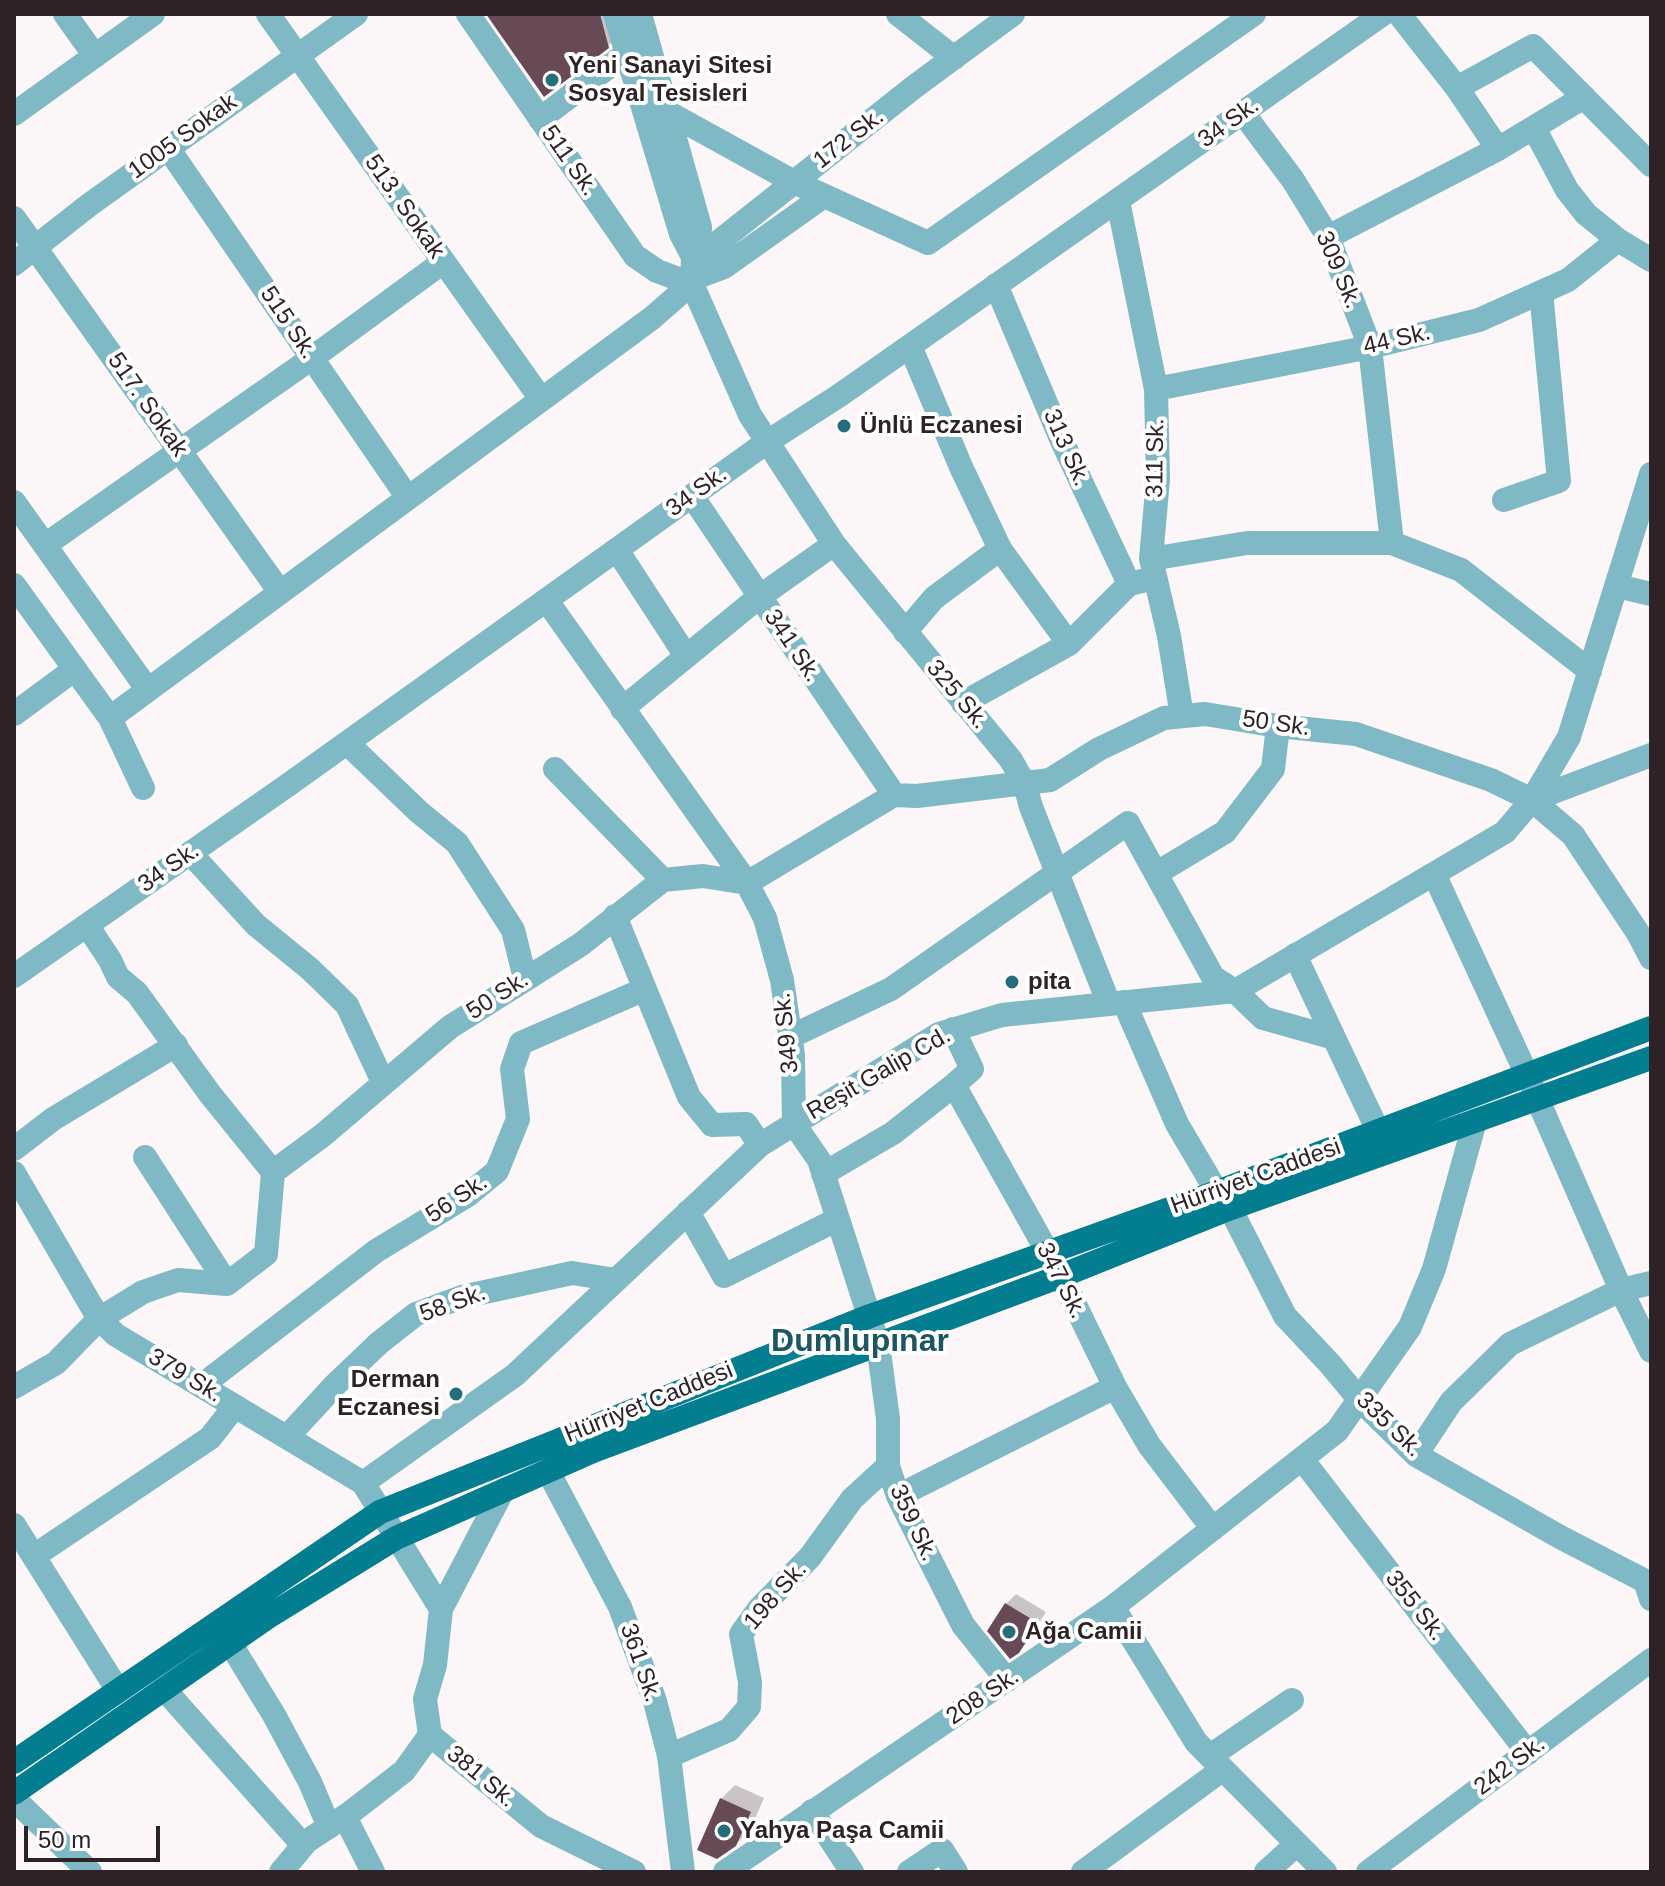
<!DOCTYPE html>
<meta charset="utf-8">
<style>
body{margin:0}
#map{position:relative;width:1665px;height:1886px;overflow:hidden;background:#fdf6f9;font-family:Helvetica,sans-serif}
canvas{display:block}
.frame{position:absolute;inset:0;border:16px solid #2f2227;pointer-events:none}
.scale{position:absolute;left:24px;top:1826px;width:136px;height:36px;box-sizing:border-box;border:4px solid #2f2227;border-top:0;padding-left:10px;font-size:24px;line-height:28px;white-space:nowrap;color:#2f2227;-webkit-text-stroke:6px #fff;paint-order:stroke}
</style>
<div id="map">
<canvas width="1665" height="1886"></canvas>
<div class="frame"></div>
<div class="scale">50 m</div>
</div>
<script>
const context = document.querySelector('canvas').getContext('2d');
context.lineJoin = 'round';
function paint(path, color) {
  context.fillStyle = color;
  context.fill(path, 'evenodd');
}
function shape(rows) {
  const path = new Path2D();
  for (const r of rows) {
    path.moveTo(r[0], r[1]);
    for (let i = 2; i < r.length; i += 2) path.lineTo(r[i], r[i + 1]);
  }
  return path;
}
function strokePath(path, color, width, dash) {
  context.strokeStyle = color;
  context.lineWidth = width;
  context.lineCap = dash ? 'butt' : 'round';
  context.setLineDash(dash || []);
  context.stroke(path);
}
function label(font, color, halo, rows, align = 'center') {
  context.font = font + ' Helvetica,sans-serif';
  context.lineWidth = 8;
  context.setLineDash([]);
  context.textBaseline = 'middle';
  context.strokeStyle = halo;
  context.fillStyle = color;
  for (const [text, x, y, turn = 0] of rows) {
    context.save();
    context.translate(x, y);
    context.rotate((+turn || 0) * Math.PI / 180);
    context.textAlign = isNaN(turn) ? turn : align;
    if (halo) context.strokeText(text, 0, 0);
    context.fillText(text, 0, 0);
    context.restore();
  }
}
paint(shape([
 [487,14,612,14,619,35,608,46],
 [1016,1594,1046,1612,1029,1640,1018,1652,1006,1604],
 [735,1785,764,1798,750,1830,735,1845,721,1799]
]), '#0003');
paint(shape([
 [486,14,600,14,609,48,544,97],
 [1005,1603,1038,1623,1019,1653,1010,1659,987,1631],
 [720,1798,751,1812,736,1846,717,1859,697,1850]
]), '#684a57');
strokePath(shape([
 [65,14,95,56],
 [268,14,541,399],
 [468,14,635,256,657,271,692,284],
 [615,14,681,234,693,257],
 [640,14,700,227,699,243,693,257,692,284,750,415,834,544,1011,760,1025,785,1031,807,1109,1004],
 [898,14,954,58],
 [1399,14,1457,88,1498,149],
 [1457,88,1533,46,1651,165],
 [642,104,669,113,794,182,928,243,1254,14],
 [1243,113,1293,180,1328,237,1370,347,1392,543],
 [14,114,153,14],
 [540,119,627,53],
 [1534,128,1567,190,1586,214,1618,240,1651,260],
 [168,148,408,498],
 [1118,201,1156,389,1158,479,1151,559,1169,636,1182,716],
 [14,218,280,592],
 [1328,237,1498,149,1584,97],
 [14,264,89,205,356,14],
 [701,273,711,248,914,87,1013,14],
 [996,285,1062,441,1129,584,1155,578],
 [910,346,961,467,1000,549,1069,644],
 [1156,389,1370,347,1479,320,1568,280,1618,240],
 [692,496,894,795],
 [1504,500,1559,481,1541,292],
 [14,502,148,690],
 [45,545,312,358,443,262],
 [617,550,686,656],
 [1151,559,1247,543,1392,543,1461,570,1590,671],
 [14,585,110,718,143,788],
 [1617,586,1651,594],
 [547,601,747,883,765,918,782,980,793,1055,794,1124,819,1160,878,1344,888,1419,888,1466,898,1496,963,1625,1007,1680],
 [905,632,934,598,1000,549],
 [963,703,1069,644,1129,584],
 [622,709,759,597,834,544],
 [14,714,75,669],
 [110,718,652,318,700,276,724,267,824,196],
 [347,743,419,812,457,843,513,930,525,978],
 [555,769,663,880],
 [1532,800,1569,737,1651,474],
 [190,853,256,925,310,969,347,1005,383,1082],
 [1157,873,1225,832,1273,769,1278,726],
 [1434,874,1527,1075,1621,1290,1651,1351],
 [747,883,894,795,917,796,1050,780,1099,749,1164,718,1205,714,1278,726,1356,734,1491,780,1532,800,1573,835,1638,933,1651,958],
 [615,916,689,1097,712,1125,746,1124,760,1145],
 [87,925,110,960,118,977,137,993,210,1094,273,1172],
 [1295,955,1378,1131],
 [14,976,288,785,767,442,840,395,1383,14],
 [1124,1002,1177,1124,1217,1192,1230,1208,1285,1316,1330,1364,1359,1399,1416,1455,1560,1537,1645,1581,1651,1599],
 [953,1029,972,1069,954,1085,1061,1276,1115,1387,1149,1445,1213,1529],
 [790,1037,891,989,1128,823,1213,977,1235,991,1263,1018,1334,1038],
 [14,1149,53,1119,176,1045],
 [145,1157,227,1284],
 [273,1172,323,1135,450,1027,580,945,663,880,703,876,747,883],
 [14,1173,99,1319,116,1335,363,1483,441,1609,435,1665,425,1699,430,1735,541,1826,634,1872],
 [823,1174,893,1133,954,1085],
 [688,1212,724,1276,838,1219],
 [201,1386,376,1251,468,1195,497,1171,518,1119,512,1069,521,1043,645,989],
 [14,1387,56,1363,99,1319,143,1292,178,1280,227,1284,266,1254,273,1172],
 [287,1437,335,1385,379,1343,416,1314,462,1297,572,1273,616,1280],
 [1416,1455,1451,1402,1510,1344,1621,1290,1651,1283],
 [1302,1459,1528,1753],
 [548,1471,620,1607,655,1701,669,1756,683,1872],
 [363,1483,515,1375,760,1145,939,1034,1002,1015,1235,991,1505,832,1532,800,1651,755],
 [898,1496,1115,1387],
 [14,1525,117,1689],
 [34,1556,210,1438,235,1406],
 [1113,1607,1196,1742,1325,1872],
 [441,1609,502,1492],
 [230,1643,274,1715,310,1782,329,1827],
 [164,1689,303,1845],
 [669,1756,729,1730,749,1707,750,1682,741,1634,759,1609,810,1557,852,1499,888,1466],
 [1210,1756,1292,1700],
 [14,1799,90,1872],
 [812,1811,852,1872],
 [345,1817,373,1872],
 [281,1872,307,1841,350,1813,404,1771,430,1735],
 [725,1872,1113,1607,1337,1431,1410,1327,1434,1269,1475,1121],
 [909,1872,942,1850,956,1872],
 [1083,1872,1223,1769],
 [1266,1872,1297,1844],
 [1368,1872,1651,1660]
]), '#7eb9c5', 24);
strokePath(shape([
 [14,1762,380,1512,870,1316,1217,1192,1651,1028],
 [14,1793,271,1615,396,1538,593,1451,1061,1276,1223,1211,1651,1058]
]), '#027e90', 24);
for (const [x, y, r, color] of [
 [552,80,8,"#256d7a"],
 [844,426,8,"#256d7a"],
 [1012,982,8,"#256d7a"],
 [456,1394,8,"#256d7a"],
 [1009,1632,8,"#256d7a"],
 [724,1831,8,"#256d7a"]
]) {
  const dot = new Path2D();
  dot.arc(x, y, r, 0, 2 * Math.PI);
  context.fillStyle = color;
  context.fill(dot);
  strokePath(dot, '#fff', 3);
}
label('bold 24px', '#2f2227', '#fff', [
 ["Yeni Sanayi Sitesi",568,66],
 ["Sosyal Tesisleri",568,94],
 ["Ünlü Eczanesi",860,426],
 ["pita",1028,982],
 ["Derman",440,1380,"right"],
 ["Eczanesi",440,1408,"right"],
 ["Ağa Camii",1025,1632],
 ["Yahya Paşa Camii",740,1831]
], 'left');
label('24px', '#2f2227', '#fff', [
 ["34 Sk.",1229,123,-36],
 ["1005 Sokak",183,137,-36],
 ["172 Sk.",849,139,-38],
 ["511 Sk.",569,161,55],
 ["513. Sokak",404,207,55],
 ["309 Sk.",1338,270,67],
 ["515 Sk.",288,323,56],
 ["44 Sk.",1397,340,-13],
 ["517. Sokak",147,405,55],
 ["313 Sk.",1066,448,66],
 ["311 Sk.",1156,458,-89],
 ["34 Sk.",697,492,-36],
 ["341 Sk.",792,646,56],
 ["325 Sk.",957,695,50],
 ["50 Sk.",1276,724,8],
 ["34 Sk.",169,868,-35],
 ["50 Sk.",498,996,-33],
 ["349 Sk.",787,1033,-96],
 ["Reşit Galip Cd.",879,1074,-30],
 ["Hürriyet Caddesi",1256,1177,-20],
 ["56 Sk.",457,1199,-34],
 ["347 Sk.",1061,1281,63],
 ["58 Sk.",453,1304,-20],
 ["379 Sk.",185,1376,31],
 ["Hürriyet Caddesi",649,1403,-22],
 ["335 Sk.",1389,1425,44],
 ["359 Sk.",913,1523,65],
 ["198 Sk.",776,1596,-49],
 ["355 Sk.",1415,1606,52],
 ["361 Sk.",640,1663,71],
 ["208 Sk.",983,1697,-34],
 ["242 Sk.",1510,1766,-37],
 ["381 Sk.",481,1777,40]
]);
label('bold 32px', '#1d5560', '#fff', [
 ["Dumlupınar",860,1342]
]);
</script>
